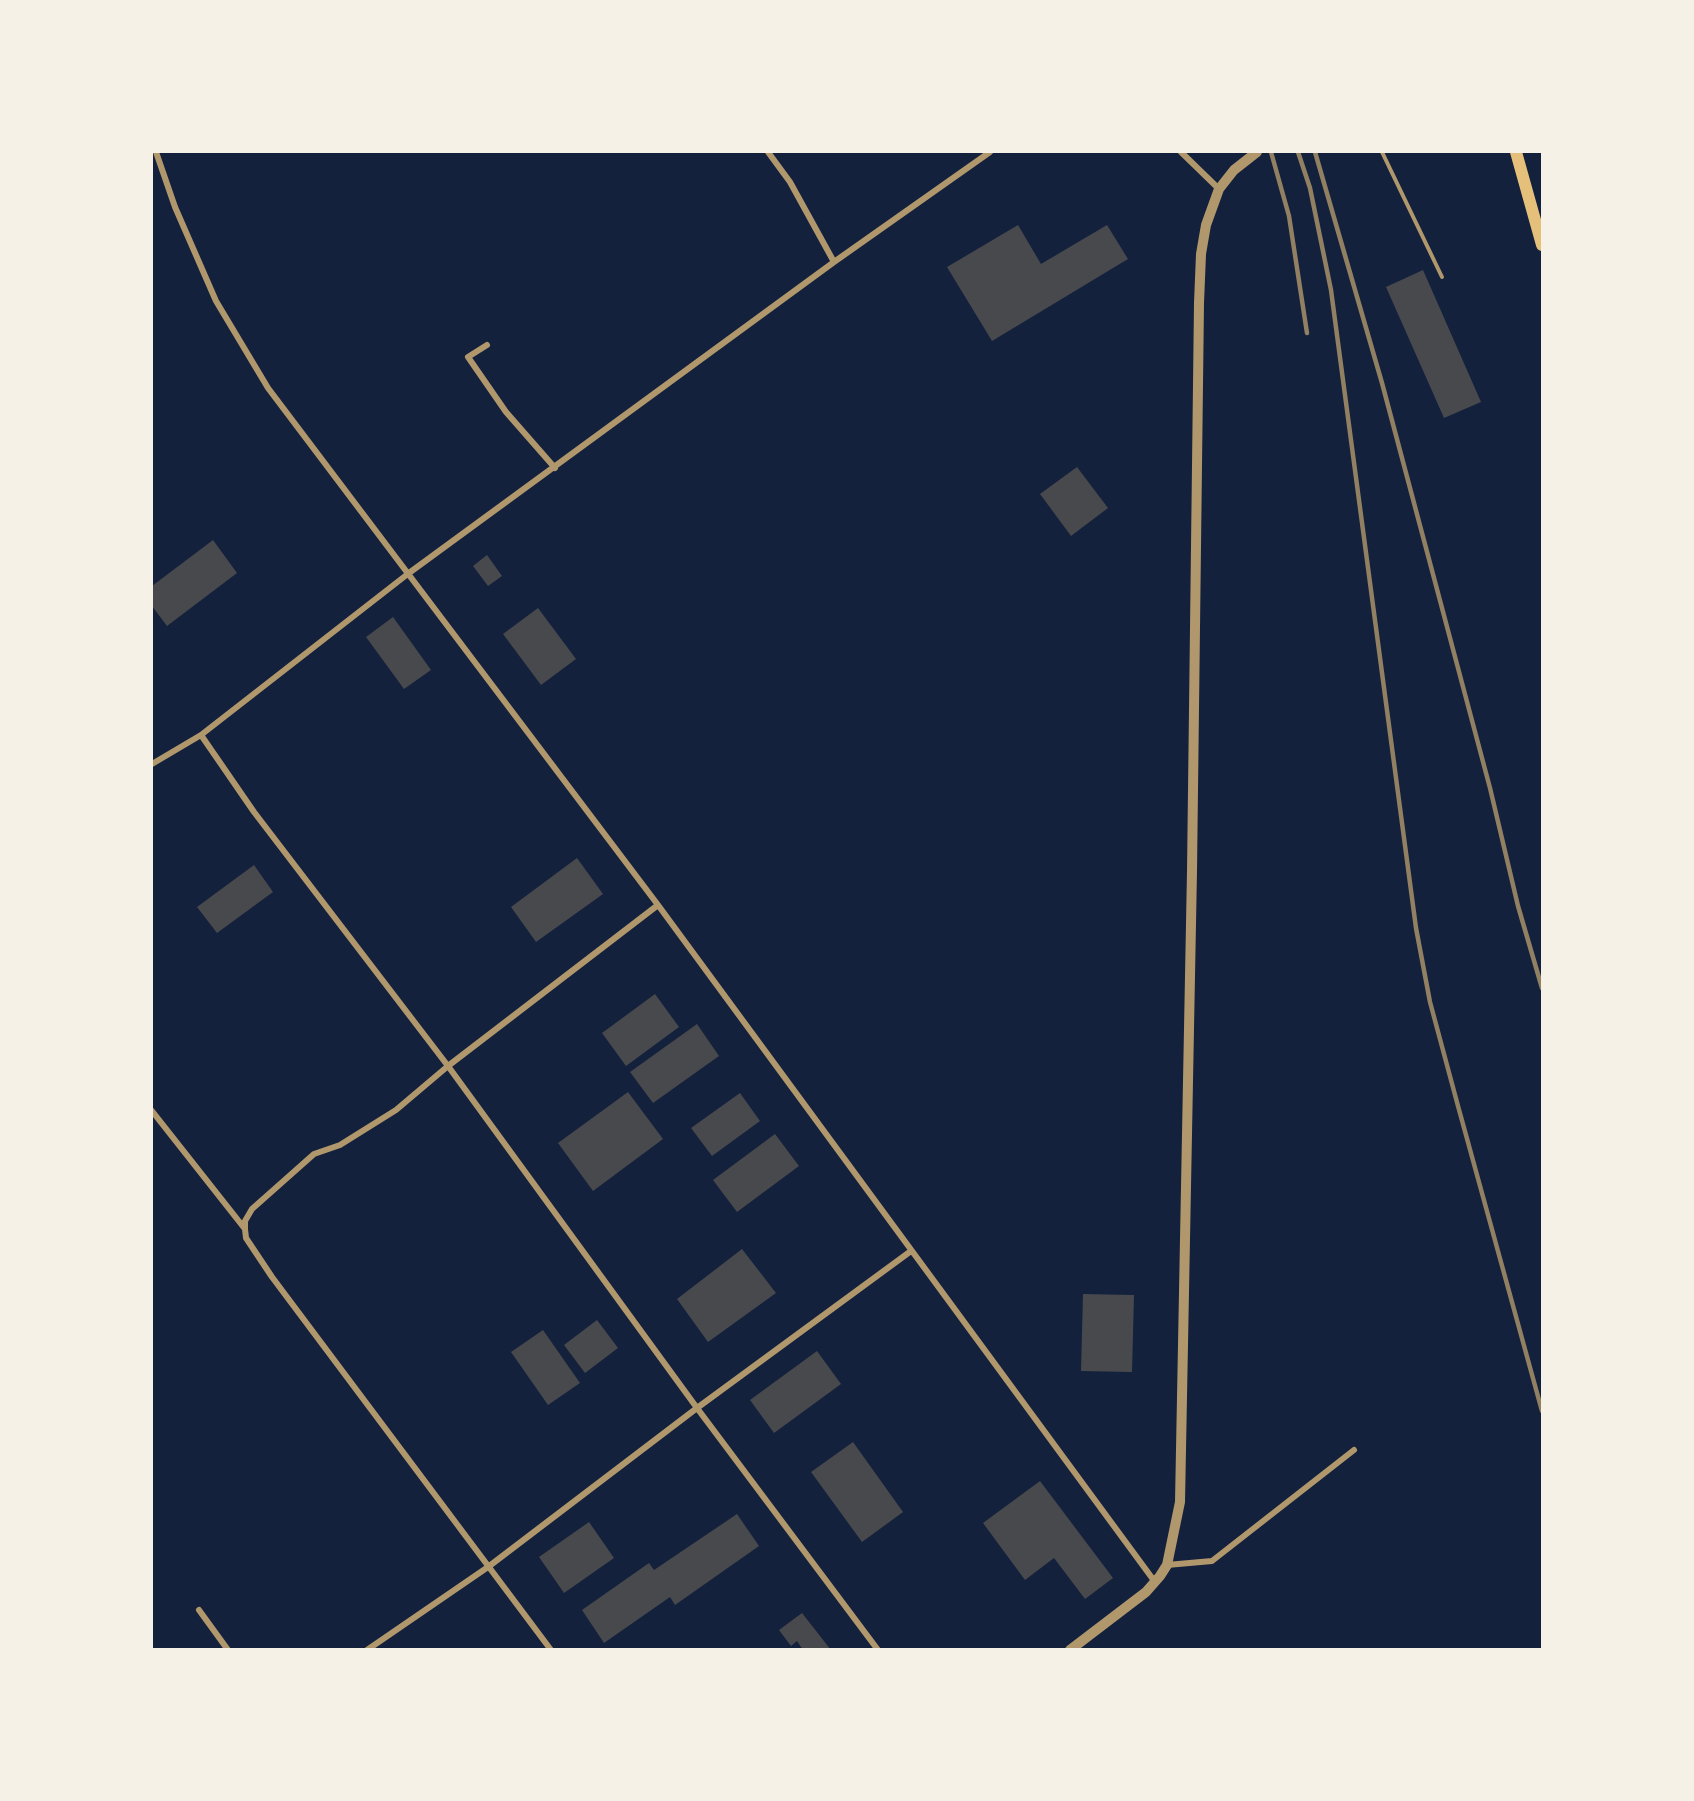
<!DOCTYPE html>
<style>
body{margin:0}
#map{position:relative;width:1694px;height:1801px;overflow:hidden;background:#14213d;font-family:"Source Sans 3",sans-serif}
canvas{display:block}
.frame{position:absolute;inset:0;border:153px solid #f6f1e7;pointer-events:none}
</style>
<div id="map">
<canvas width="1694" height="1801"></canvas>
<div class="frame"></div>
</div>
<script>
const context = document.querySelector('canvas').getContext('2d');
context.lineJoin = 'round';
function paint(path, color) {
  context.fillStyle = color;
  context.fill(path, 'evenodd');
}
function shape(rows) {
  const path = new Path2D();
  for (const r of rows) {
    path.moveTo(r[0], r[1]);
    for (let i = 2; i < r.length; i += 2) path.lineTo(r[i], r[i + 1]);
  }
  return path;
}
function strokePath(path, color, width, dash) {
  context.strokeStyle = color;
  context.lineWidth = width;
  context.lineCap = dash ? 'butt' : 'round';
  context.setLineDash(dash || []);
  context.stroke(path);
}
paint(shape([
 [1018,225,1041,264,1107,225,1128,259,992,341,947,267],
 [1423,270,1481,402,1444,418,1386,287],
 [1077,467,1108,508,1071,536,1040,494],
 [213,540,237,573,167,626,152,606,152,586],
 [487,555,502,576,488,586,473,566],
 [538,608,576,659,541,685,503,634],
 [393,617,431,670,404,689,366,637],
 [577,858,603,894,536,942,511,907],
 [254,865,273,892,217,933,197,907],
 [655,994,679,1027,626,1066,602,1033],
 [697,1024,719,1056,653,1103,630,1072],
 [628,1092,663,1139,593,1191,558,1143],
 [740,1093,760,1121,712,1156,691,1128],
 [775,1134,799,1166,737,1212,713,1180],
 [742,1249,776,1293,708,1342,677,1299],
 [1083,1294,1134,1295,1132,1372,1081,1371],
 [597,1320,618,1348,585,1373,564,1345],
 [543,1330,580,1383,548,1405,511,1352],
 [817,1351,841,1384,774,1433,750,1400],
 [853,1442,903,1512,862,1542,811,1472],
 [1040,1481,1113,1578,1085,1599,1054,1558,1025,1580,983,1523],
 [737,1514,759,1546,675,1605,670,1597,604,1643,582,1610,649,1563,654,1570],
 [589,1522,614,1558,564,1593,539,1557],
 [802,1613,831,1650,803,1650,797,1641,791,1646,779,1630]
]), '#48494c');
strokePath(shape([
 [1382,152,1442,277]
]), '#b1986c', 4);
strokePath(shape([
 [156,152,175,207,216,301,268,388,658,905,1155,1582],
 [768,152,790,182,834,262],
 [1181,152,1219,189],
 [487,345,468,357,506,412,555,468],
 [201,735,254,812,448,1066,697,1408,878,1650],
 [152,764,201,735,409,573,834,262,990,152],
 [152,1111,245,1229,246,1238,272,1277,551,1650],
 [245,1229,245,1221,252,1209,314,1154,340,1145,396,1110,448,1066,658,905],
 [1167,1565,1212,1561,1354,1450],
 [199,1610,228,1650],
 [367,1650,488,1567,697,1408,911,1251]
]), '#b1986c', 6);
strokePath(shape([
 [1070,1650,1146,1592,1160,1576,1167,1565,1180,1502,1192,871,1199,303,1201,254,1206,225,1219,189,1234,170,1257,152]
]), '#b1986c', 10);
strokePath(shape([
 [1516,152,1542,245]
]), '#e5c07b', 12);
strokePath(shape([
 [1271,152,1289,216,1307,333],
 [1298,152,1310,188,1331,290,1416,928,1430,1002,1458,1106,1542,1411],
 [1315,152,1382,383,1490,788,1518,906,1542,988]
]), '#918062', 4.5);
</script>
